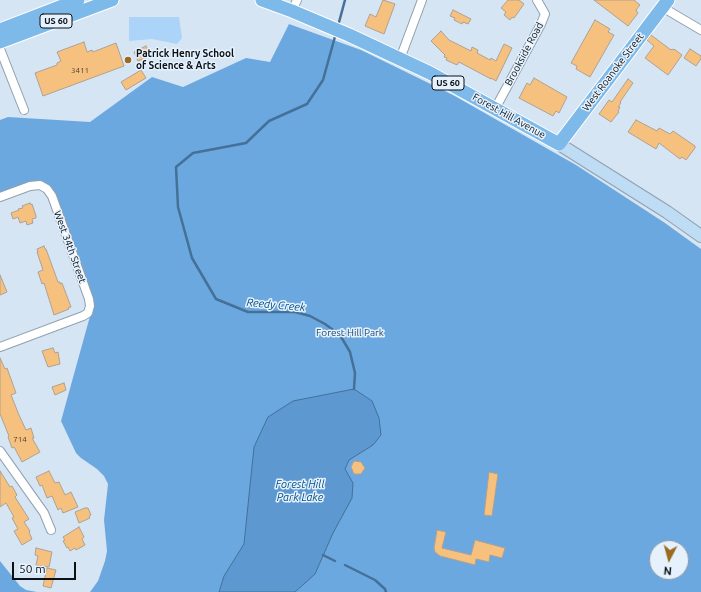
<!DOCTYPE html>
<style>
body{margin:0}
#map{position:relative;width:701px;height:592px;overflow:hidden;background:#d5e5f4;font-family:Ubuntu,sans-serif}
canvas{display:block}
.north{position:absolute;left:649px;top:540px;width:40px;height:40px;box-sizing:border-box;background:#e5f2fe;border:1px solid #8e98a1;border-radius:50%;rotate:186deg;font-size:11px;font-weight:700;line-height:16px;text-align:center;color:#0c1116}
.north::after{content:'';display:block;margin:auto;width:14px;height:18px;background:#9c6a1f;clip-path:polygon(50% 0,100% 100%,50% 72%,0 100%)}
.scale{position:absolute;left:12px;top:562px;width:64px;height:18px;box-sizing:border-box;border:2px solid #0c1116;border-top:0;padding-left:5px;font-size:12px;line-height:14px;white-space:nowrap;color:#0c1116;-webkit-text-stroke:3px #e5f2fe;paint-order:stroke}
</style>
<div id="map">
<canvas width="701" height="592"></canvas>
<div class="north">N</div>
<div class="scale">50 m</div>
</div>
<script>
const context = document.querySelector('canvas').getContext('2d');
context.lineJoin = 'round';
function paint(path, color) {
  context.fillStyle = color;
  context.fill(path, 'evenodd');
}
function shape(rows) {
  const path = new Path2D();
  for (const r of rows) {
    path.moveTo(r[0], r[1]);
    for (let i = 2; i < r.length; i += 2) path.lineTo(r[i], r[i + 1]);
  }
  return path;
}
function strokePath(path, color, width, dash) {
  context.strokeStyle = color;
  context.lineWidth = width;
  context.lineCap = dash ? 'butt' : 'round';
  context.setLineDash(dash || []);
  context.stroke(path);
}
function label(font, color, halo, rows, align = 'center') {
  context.font = font + ' Ubuntu,sans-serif';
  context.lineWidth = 3;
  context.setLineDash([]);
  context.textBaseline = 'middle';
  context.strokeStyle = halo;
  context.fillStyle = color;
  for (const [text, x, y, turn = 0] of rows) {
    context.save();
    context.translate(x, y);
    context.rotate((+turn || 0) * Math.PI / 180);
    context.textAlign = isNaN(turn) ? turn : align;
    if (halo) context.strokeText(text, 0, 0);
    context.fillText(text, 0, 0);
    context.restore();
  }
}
paint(shape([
 [129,17,179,17,182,38,177,44,152,39,129,41]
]), '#acd3f8');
paint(shape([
 [289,24,361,50,453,95,576,165,665,223,701,249,701,592,90,592,98,581,105,561,107,551,104,520,108,484,104,476,97,469,81,458,76,453,61,421,92,309,51,194,39,186,0,198,0,120,8,117,90,122,152,77,183,87,246,58,270,62],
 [657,548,681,548,681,572,657,572],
 [0,561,20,586,26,590,37,592,0,592]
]), '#6ca8e0');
const water = shape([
 [354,389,372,401,379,418,381,435,373,445,349,460,345,469,353,483,352,498,333,533,315,574,295,592,219,592,224,576,244,544,254,447,268,417,293,401,354,389]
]);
paint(water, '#5d99d0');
strokePath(water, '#457098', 1);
strokePath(shape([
 [338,26,345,0],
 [336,33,323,80,307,104,269,121,246,143,193,153,176,167,178,207,192,258,216,299,248,312,295,312,310,316,325,324,340,335,350,352,355,373,354,389],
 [323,555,335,561],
 [345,565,375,580,385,589,386,592]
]), '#457098', 2.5);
const building = shape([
 [383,0,395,4,384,34,365,26,370,14,376,17,383,0],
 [508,0,519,0,524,4,514,18,512,17,510,20,504,15,506,12,501,8,508,0],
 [594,0,634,0,640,5,636,10,638,13,628,26,594,0],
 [453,10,471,19,468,24,463,22,462,24,454,20,455,18,450,16,453,10],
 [595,20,610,29,608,32,614,35,590,77,576,69,577,66,571,63,595,20],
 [441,31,449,40,471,51,472,47,478,50,477,53,490,60,491,58,496,61,504,44,512,48,496,81,491,78,491,79,459,62,457,65,446,60,447,58,444,57,445,55,431,41,441,31],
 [651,35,671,50,672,49,674,50,674,49,682,55,668,75,645,58,654,46,647,40,651,35],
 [84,42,87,52,92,50,93,52,116,43,124,66,43,96,35,73,57,65,57,63,61,61,57,52,84,42],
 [146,46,151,56,138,61,134,52,146,46],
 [690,49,701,56,701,59,696,66,684,58,690,49],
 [141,70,146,78,126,90,121,82,141,70],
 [534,78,567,97,559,113,556,111,553,116,519,98,527,83,530,85,534,78],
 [628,79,633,83,620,102,621,103,618,107,620,107,618,111,619,112,611,122,599,114,609,100,612,102,628,79],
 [636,120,657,131,659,128,670,134,673,131,695,146,695,148,686,160,682,157,680,159,659,143,656,149,628,132,636,120],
 [30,203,31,205,32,204,36,216,36,218,32,219,33,223,27,225,26,221,20,223,18,217,13,219,11,213,19,210,18,209,23,208,22,206,30,203],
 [44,246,45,249,46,249,58,282,60,282,60,284,62,283,71,307,68,308,69,309,54,315,44,283,42,284,38,272,43,270,37,252,38,252,37,249,44,246],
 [0,275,7,292,0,295,0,275],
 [53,348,55,353,58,352,60,364,48,367,42,351,53,348],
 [0,358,5,369,7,368,16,393,11,395,19,415,26,430,31,428,34,438,32,438,40,452,22,462,14,447,12,448,8,437,9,436,0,414,0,358],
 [64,383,66,390,55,395,52,387,64,383],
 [354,461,361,462,365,468,361,474,354,474,351,467,354,461],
 [0,471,10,487,12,486,17,495,15,497,29,519,24,522,30,531,29,532,32,539,22,545,14,531,18,529,12,518,14,517,6,503,0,507,0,471],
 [49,471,55,483,59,482,65,495,71,492,78,507,63,513,61,508,58,510,52,496,47,498,42,485,40,486,36,477,49,471],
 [489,472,498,474,492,516,484,515,489,472],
 [85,508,88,508,91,515,89,516,90,518,79,523,75,512,85,508],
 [79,527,84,537,82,539,85,545,76,550,75,548,70,551,68,547,67,548,63,541,65,540,63,537,79,527],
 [437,530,446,532,442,548,471,555,475,540,505,548,502,558,490,555,489,562,476,559,475,565,440,556,435,552,434,548,437,530],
 [36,548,52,552,49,567,36,565,38,556,35,555,36,548],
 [47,568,56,570,51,588,43,586,47,568]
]);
paint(building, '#f6c17f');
strokePath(building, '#aea192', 1);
const street = shape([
 [662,7,701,30],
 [292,11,297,0],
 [0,49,24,110],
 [400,59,422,0],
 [495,109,541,24,545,14,537,0],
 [0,197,30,186,40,185,47,189,52,196,89,299,90,306,88,313,83,316,0,347],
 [0,451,44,513,51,530]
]);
const secondary = shape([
 [559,144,667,212,701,236]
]);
const primary = shape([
 [262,0,292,11,349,35,430,73,559,144,668,0],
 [0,30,78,0],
 [0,42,112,0]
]);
strokePath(street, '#91a0ae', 10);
strokePath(secondary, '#91a0ae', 14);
strokePath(primary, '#fff', 15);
strokePath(street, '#fff', 8);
strokePath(secondary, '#bedcf4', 12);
strokePath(primary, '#7dbae9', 13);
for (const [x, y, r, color] of [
 [128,60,4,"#9c6a1f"]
]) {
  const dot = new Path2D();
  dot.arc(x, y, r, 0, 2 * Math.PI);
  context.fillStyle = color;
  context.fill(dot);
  strokePath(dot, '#e5f2fe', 1.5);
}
label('8px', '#463d30', null, [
 ["3411",80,70],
 ["714",20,439]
]);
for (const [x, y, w] of [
 [56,21,32],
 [448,83,32]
]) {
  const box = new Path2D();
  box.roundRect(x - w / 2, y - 7, w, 14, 3);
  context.fillStyle = '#e5f2fe';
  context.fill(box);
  strokePath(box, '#0c1116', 1);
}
label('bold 9px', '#0c1116', null, [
 ["US 60",56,21],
 ["US 60",448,83]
]);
label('bold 10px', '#0c1116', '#e5f2fe', [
 ["Patrick Henry School",136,54],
 ["of Science & Arts",136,66]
], 'left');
label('10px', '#0c1116', '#e5f2fe', [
 ["Brookside Road",524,54,-62],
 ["West Roanoke Street",613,72,-53],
 ["Forest Hill Avenue",509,116,29],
 ["West 34th Street",70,247,70]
]);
label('10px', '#19456a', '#e5f2fe', [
 ["Forest Hill Park",350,333]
]);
label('italic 11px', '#044e81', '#e5f2fe', [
 ["Reedy Creek",276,305,5],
 ["Forest Hill",300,484],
 ["Park Lake",300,497]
]);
</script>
